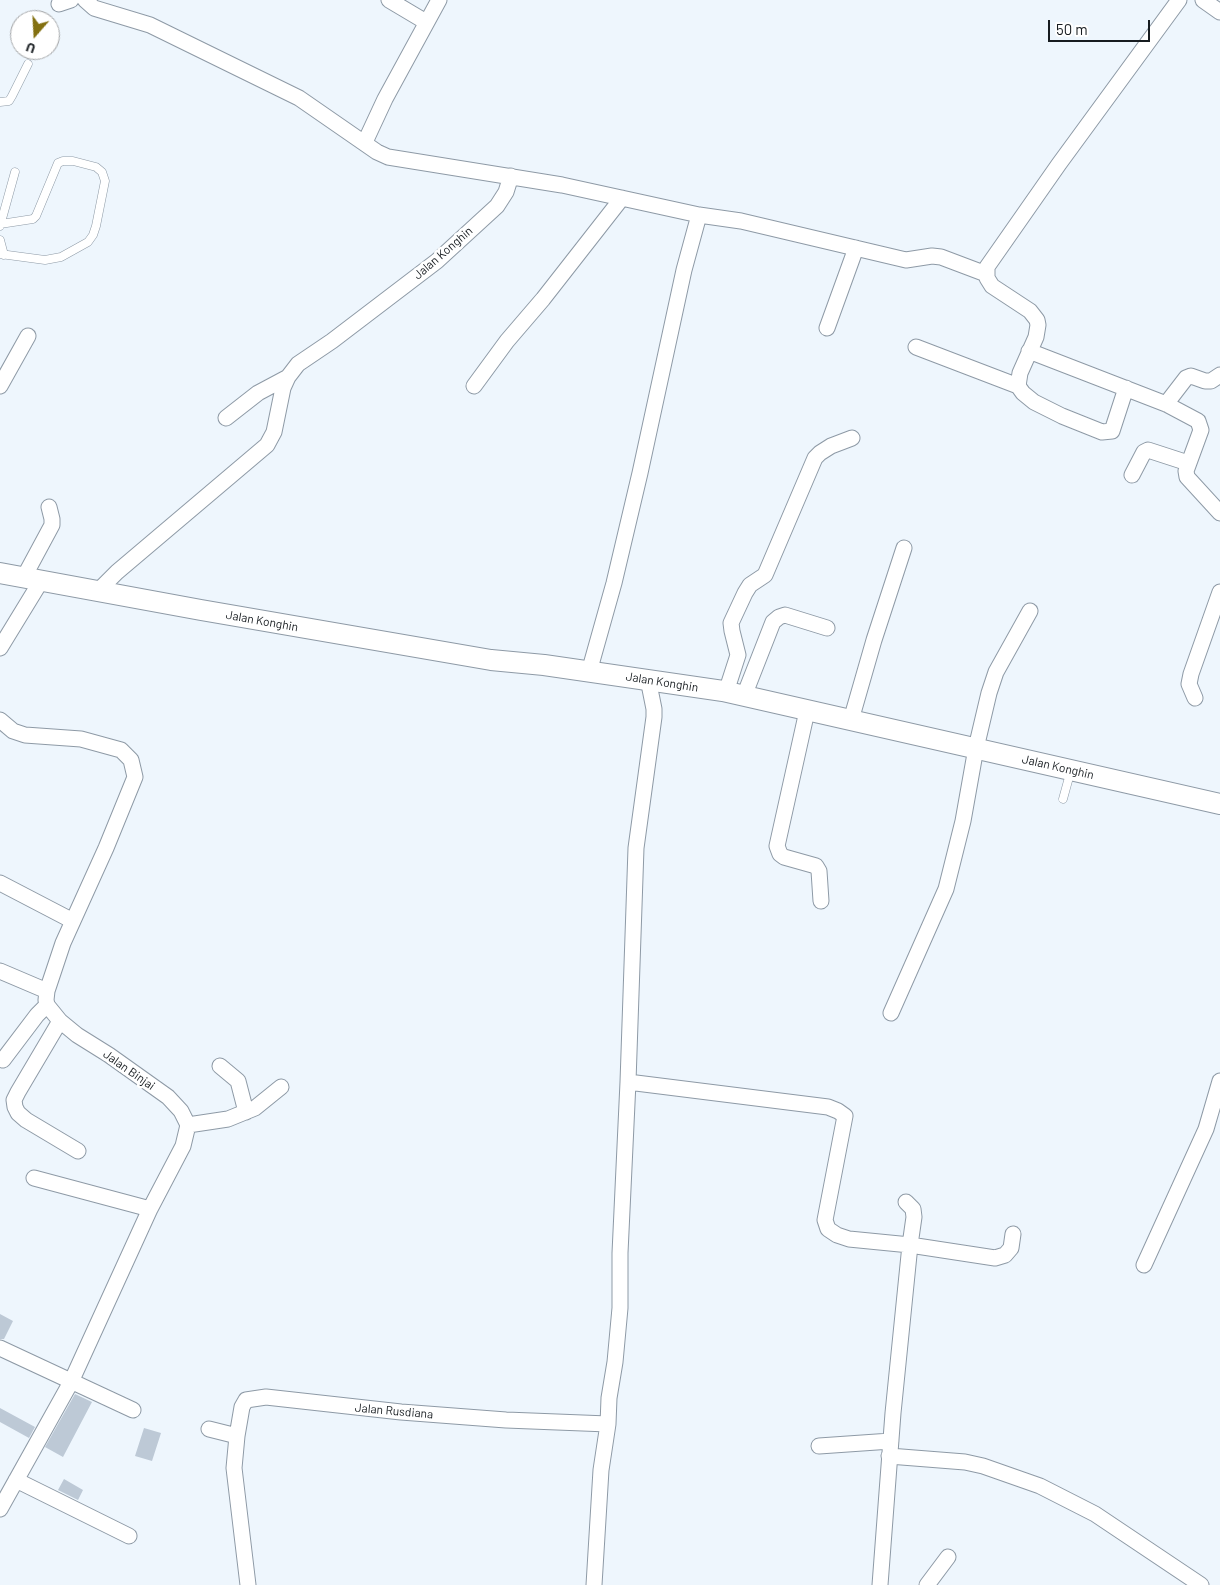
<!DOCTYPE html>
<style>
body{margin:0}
#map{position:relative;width:1220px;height:1585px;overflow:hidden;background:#eef6fd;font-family:Barlow,sans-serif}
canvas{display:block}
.north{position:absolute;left:10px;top:10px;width:50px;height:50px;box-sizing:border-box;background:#fff;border:1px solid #a2a4a6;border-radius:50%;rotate:199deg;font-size:14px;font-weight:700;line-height:20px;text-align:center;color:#171c20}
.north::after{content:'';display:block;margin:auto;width:18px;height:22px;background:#837010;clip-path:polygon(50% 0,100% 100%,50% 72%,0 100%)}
.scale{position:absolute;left:1048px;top:20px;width:102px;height:22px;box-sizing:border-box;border:2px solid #171c20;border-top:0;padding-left:6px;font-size:15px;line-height:18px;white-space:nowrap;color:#171c20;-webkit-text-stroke:4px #fff;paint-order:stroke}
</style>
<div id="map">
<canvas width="1220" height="1585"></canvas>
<div class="north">U</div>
<div class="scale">50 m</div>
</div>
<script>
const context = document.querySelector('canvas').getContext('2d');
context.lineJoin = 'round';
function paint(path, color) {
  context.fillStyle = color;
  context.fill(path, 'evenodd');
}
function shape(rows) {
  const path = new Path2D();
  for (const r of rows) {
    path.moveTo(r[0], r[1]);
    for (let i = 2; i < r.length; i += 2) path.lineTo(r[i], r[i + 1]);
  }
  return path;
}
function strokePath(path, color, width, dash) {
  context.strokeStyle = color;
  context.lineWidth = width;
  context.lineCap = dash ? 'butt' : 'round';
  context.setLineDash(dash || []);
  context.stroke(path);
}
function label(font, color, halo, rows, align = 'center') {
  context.font = font + ' Barlow,sans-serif';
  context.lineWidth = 5;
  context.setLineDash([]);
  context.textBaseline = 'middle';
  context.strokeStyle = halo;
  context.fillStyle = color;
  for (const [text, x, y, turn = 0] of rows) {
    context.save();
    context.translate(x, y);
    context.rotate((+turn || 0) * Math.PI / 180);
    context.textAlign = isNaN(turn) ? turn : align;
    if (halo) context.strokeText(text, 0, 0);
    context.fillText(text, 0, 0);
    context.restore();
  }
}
paint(shape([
 [0,1314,13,1321,4,1339,0,1339],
 [75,1394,92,1402,63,1457,45,1447],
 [0,1408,35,1427,29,1438,0,1422],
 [144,1428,161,1433,152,1461,135,1456],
 [64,1479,83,1490,78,1500,58,1490]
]), '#bdc9d6');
const service = shape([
 [0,102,9,101,12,96,28,64],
 [0,226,15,172],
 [0,240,4,255],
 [0,254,45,260,61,257,88,242,93,235,96,226,105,181,102,172,96,167,73,161,63,161,58,163,36,216,33,219,0,224],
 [1063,799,1071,770]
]);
const minor = shape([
 [85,0,94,8,150,25,299,98,377,152,388,157,562,185,699,215,741,221,906,260,932,256,941,257,986,274],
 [389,0,426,22],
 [1203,0,1220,12],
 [59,4,71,0],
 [365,142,385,99,439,0],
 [827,328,856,248],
 [916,347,1018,386,1023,393,1034,402,1062,416,1102,432,1112,431,1126,388],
 [1029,351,1166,404,1198,421,1201,430,1186,471,1187,477,1220,513],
 [0,386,28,336],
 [474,386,507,341,543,299,622,198],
 [1018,386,1020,373,1036,337,1038,325,1037,320,1030,311,992,286,987,278,987,267,1059,164,1179,0],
 [1166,404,1186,378,1191,376,1205,381,1211,381,1220,375],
 [226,418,258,393,288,377],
 [1132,475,1144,452,1148,450,1188,463],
 [24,577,52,525,52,519,49,507],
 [98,591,117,572,267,445,274,432,283,388,288,377,298,364,332,341,437,261,497,206,506,192,511,176],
 [0,648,41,581],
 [589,672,614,583,640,473,684,270,699,215],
 [726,692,738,655,732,631,731,623,745,593,750,585,765,575,815,458,820,453,831,446,852,438],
 [744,696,773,622,779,617,785,615,827,628],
 [1195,698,1189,684,1191,674,1220,592],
 [807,711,777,846,780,854,784,857,816,866,819,871,821,901],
 [0,720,13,731,25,735,81,739,121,750,131,760,135,777,106,848,63,943,47,991,46,1000,47,1005,60,1021,77,1035,109,1055,168,1097,181,1111,188,1125,183,1146,150,1209,71,1382,0,1509],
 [851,720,874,640,904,548],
 [0,883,73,921],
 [0,971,47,991],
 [891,1013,946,889,963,821,976,748,989,693,996,672,1030,611],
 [60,1021,18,1092,14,1100,15,1107,18,1113,26,1120,78,1151],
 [3,1060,37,1015,47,1005],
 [220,1066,238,1081,246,1112],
 [628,1082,828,1107,838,1111,845,1116,825,1220,828,1229,837,1235,849,1239,910,1245,893,1413,880,1585],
 [188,1125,228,1119,255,1108,281,1087],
 [34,1178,150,1209],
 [906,1202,913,1209,914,1217,910,1245,995,1258,1005,1255,1011,1248,1013,1234],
 [1144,1265,1206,1129,1220,1081],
 [0,1348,133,1410],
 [209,1429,237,1436,242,1407,246,1400,266,1397,401,1412,506,1420,608,1424],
 [237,1436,234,1468,248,1585],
 [819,1446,891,1441],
 [889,1456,965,1462,983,1466,1040,1486,1095,1514,1201,1585],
 [16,1480,129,1536],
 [594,1585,601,1470,608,1424,609,1398,615,1362,620,1308,620,1253,628,1082,636,848,654,717,654,709,648,679],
 [927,1585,948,1557]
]);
const tertiary = shape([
 [0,573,201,610,491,660,544,665,723,691,1220,804]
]);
strokePath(service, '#8e9aa6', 9);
strokePath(minor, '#8e9aa6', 17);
strokePath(tertiary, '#8e9aa6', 22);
strokePath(service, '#fff', 8);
strokePath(minor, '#fff', 15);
strokePath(tertiary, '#fff', 20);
label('12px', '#171c20', '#fff', [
 ["Jalan Konghin",443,253,-41],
 ["Jalan Konghin",262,621,10],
 ["Jalan Konghin",662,682,9],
 ["Jalan Konghin",1058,767,13],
 ["Jalan Binjai",129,1070,35],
 ["Jalan Rusdiana",394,1411,5]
]);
</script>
